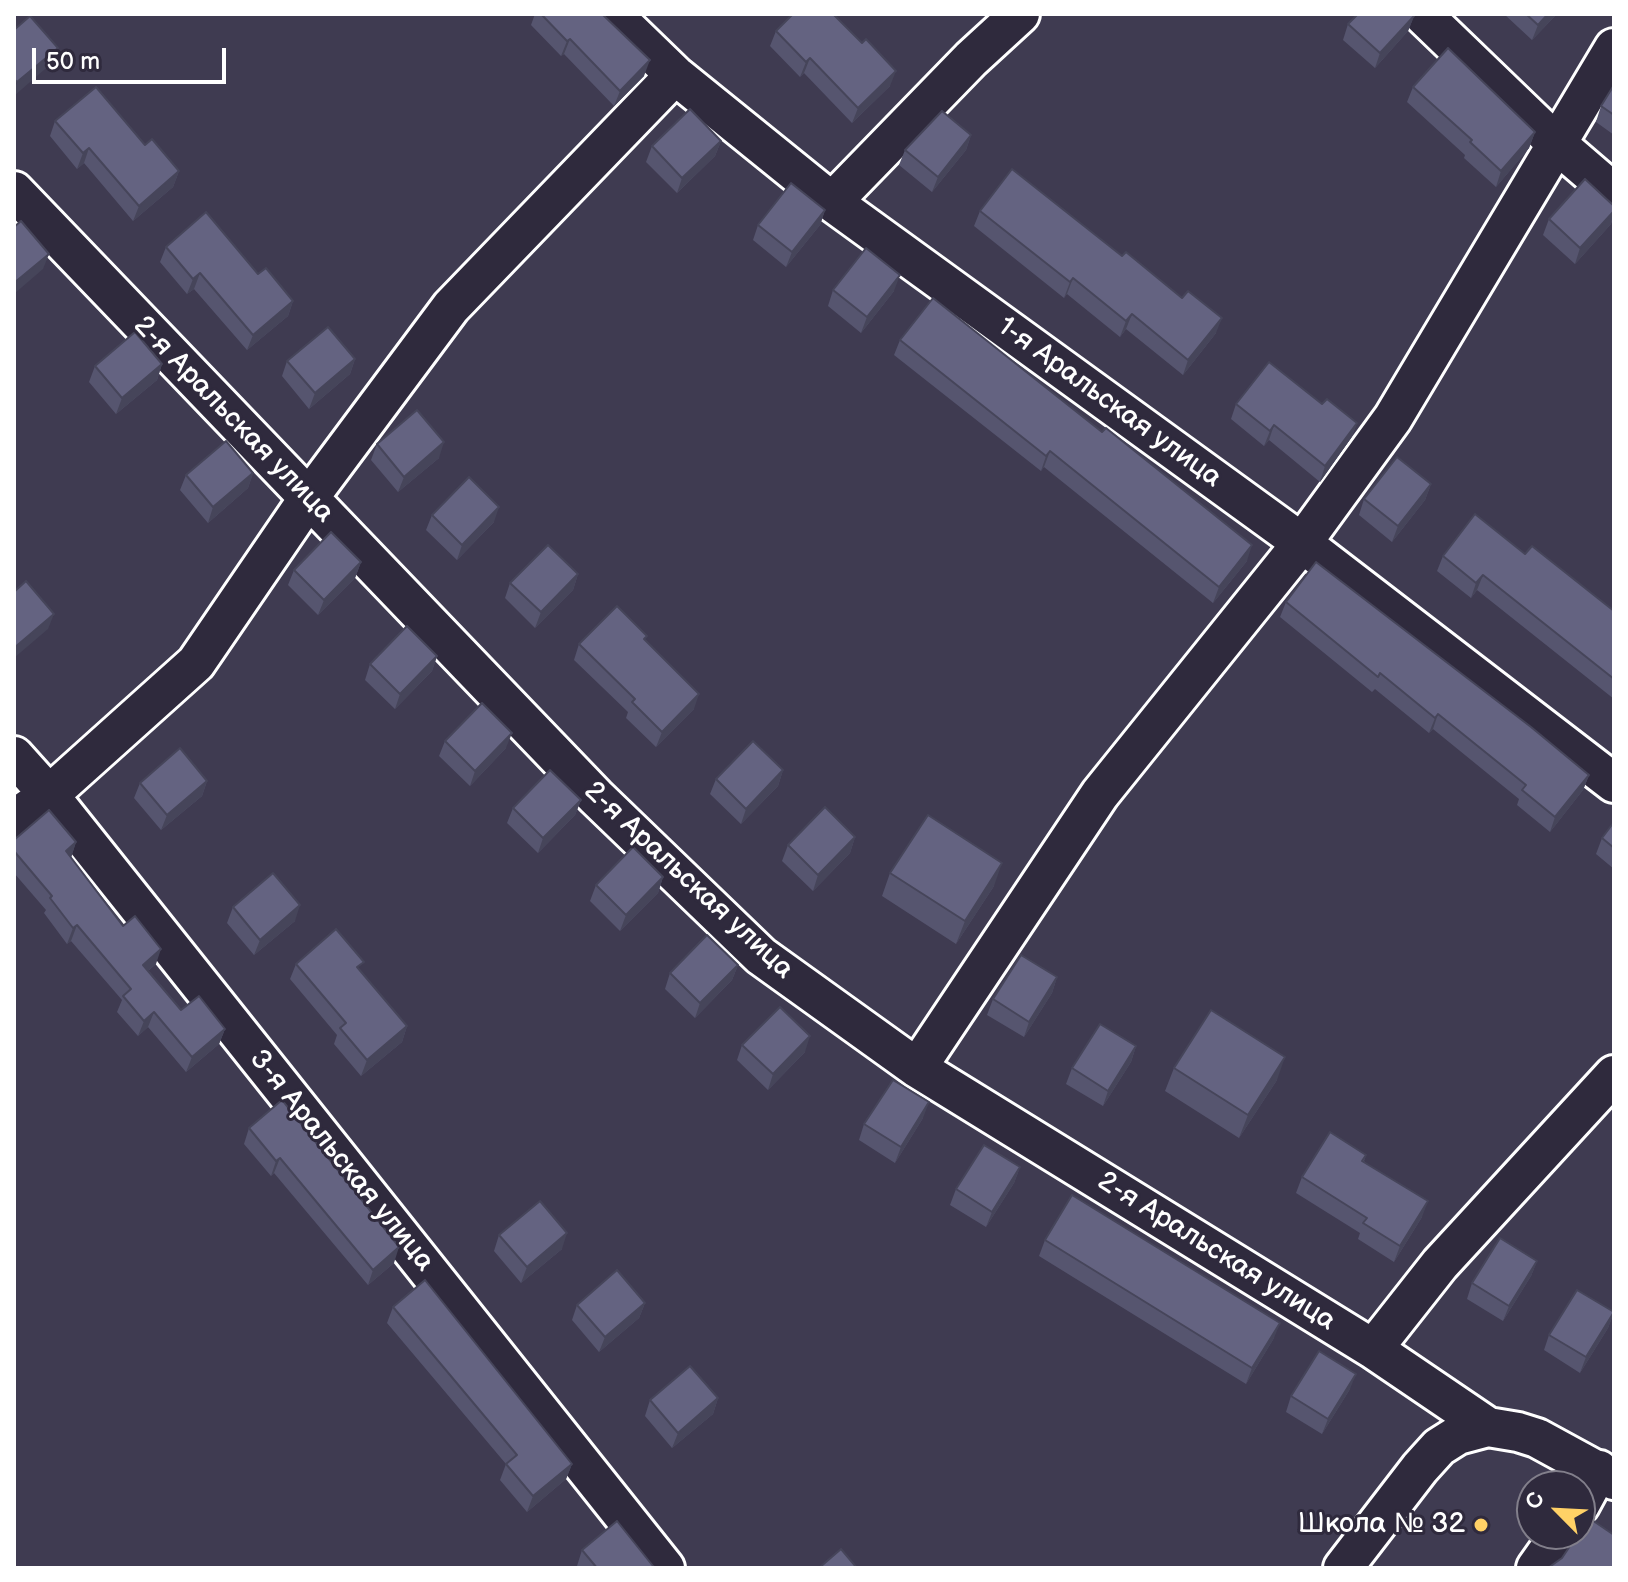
<!DOCTYPE html>
<meta charset="utf-8">
<style>
body{margin:0}
#map{position:relative;width:1628px;height:1582px;overflow:hidden;background:#3f3b51;font-family:"Balsamiq Sans",sans-serif}
canvas{display:block}
.frame{position:absolute;inset:0;border:16px solid #fff;pointer-events:none}
.north{position:absolute;left:1516px;top:1470px;width:80px;height:80px;box-sizing:border-box;background:#2f2a3d;border:2px solid #827f8b;border-radius:50%;rotate:294deg;font-size:22px;font-weight:700;line-height:32px;text-align:center;color:#fff}
.north::after{content:'';display:block;margin:auto;width:28px;height:36px;background:#ffd166;clip-path:polygon(50% 0,100% 100%,50% 72%,0 100%)}
.scale{position:absolute;left:32px;top:48px;width:194px;height:36px;box-sizing:border-box;border:4px solid #fff;border-top:0;padding-left:10px;font-size:24px;line-height:28px;white-space:nowrap;color:#fff;-webkit-text-stroke:6px #2f2a3d;paint-order:stroke}
</style>
<div id="map">
<canvas width="1628" height="1582"></canvas>
<div class="frame"></div>
<div class="north">С</div>
<div class="scale">50 m</div>
</div>
<script>
const context = document.querySelector('canvas').getContext('2d');
context.lineJoin = 'round';
function shape(rows) {
  const path = new Path2D();
  for (const r of rows) {
    path.moveTo(r[0], r[1]);
    for (let i = 2; i < r.length; i += 2) path.lineTo(r[i], r[i + 1]);
  }
  return path;
}
function strokePath(path, color, width, dash) {
  context.strokeStyle = color;
  context.lineWidth = width;
  context.lineCap = dash ? 'butt' : 'round';
  context.setLineDash(dash || []);
  context.stroke(path);
}
function paint(path, color) {
  context.fillStyle = color;
  context.fill(path, 'evenodd');
}
function label(font, color, halo, rows, align = 'center') {
  context.font = font + ' "Balsamiq Sans",sans-serif';
  context.lineWidth = 6;
  context.setLineDash([]);
  context.textBaseline = 'middle';
  context.strokeStyle = halo;
  context.fillStyle = color;
  for (const [text, x, y, turn = 0] of rows) {
    context.save();
    context.translate(x, y);
    context.rotate((+turn || 0) * Math.PI / 180);
    context.textAlign = isNaN(turn) ? turn : align;
    if (halo) context.strokeText(text, 0, 0);
    context.fillText(text, 0, 0);
    context.restore();
  }
}
const minor = shape([
 [612,14,675,75,832,202,1302,543,1614,783],
 [1422,14,1557,144,1614,193],
 [14,191,596,797,761,956,917,1068,1373,1349,1488,1427,1518,1432,1537,1438,1614,1480],
 [832,202,971,59,1020,14],
 [14,756,49,795,665,1568],
 [14,819,49,795,196,663,308,499,451,307,675,75],
 [917,1068,1100,794,1302,543,1393,418,1614,48],
 [1373,1349,1440,1264,1614,1075],
 [1580,1505,1599,1470],
 [1343,1568,1420,1468,1439,1447,1458,1435,1488,1427],
 [1536,1568,1560,1534]
]);
strokePath(minor, '#fff', 44);
strokePath(minor, '#2f2a3d', 38);
paint(shape([
 [535,14,602,14,644,76,614,106,564,54,561,56,531,25],
 [1504,14,1557,14,1532,40],
 [1414,16,1408,31,1375,68,1343,40,1348,24],
 [776,31,890,86,852,123,804,73,800,77,770,46],
 [1614,85,1614,135,1596,122,1601,106],
 [1413,87,1535,132,1529,148,1496,187,1464,158,1465,155,1407,102],
 [55,121,145,145,179,171,173,187,133,221,84,163,77,169,50,136],
 [971,135,966,150,932,192,899,165,905,150],
 [721,141,715,156,677,193,646,162,652,146],
 [1614,206,1614,215,1611,224,1575,264,1543,235,1549,219],
 [825,210,820,225,786,267,753,240,758,225],
 [980,211,1122,256,1182,298,1216,333,1183,375,1126,329,1120,337,1067,294,1064,298,974,226],
 [166,247,258,274,293,301,288,316,247,350,194,289,187,294,160,262],
 [833,290,894,291,861,333,828,306],
 [900,340,1247,561,1213,603,1044,467,1041,471,894,355],
 [355,359,350,374,309,409,282,376,287,361],
 [162,364,157,380,116,414,89,382,95,366],
 [1236,404,1322,404,1357,423,1351,438,1320,482,1269,440,1264,446,1231,419],
 [377,444,439,458,398,492,371,460],
 [253,473,248,488,208,523,180,490,186,475],
 [1431,484,1425,500,1392,542,1359,515,1364,499],
 [432,515,494,522,457,560,426,530],
 [1525,554,1614,611,1614,699,1477,590,1471,598,1437,571,1443,556],
 [361,562,355,578,318,615,288,585,294,570],
 [578,574,573,590,535,628,505,598,510,583],
 [1286,602,1589,775,1583,790,1550,832,1517,805,1519,799,1433,729,1429,733,1375,689,1372,692,1280,617],
 [645,641,694,709,656,747,626,718,628,712,574,660,579,644],
 [437,656,432,671,395,709,365,680,370,664],
 [445,741,506,748,470,786,439,756],
 [783,770,778,786,741,824,710,794,716,779],
 [207,781,202,796,161,830,134,798,140,783],
 [581,800,575,815,538,853,507,823,513,808],
 [1614,822,1614,869,1596,854,1602,838],
 [855,837,850,853,813,891,782,861,788,845],
 [14,840,76,842,71,857,123,926,156,964,148,971,181,1010,225,1029,219,1044,186,1072,148,1027,138,1036,117,1012,122,1000,71,941,67,944,44,913,46,910,14,873],
 [890,873,994,886,956,944,882,896],
 [663,877,658,893,620,931,590,901,596,885],
 [233,907,295,921,254,955,227,923],
 [296,964,360,971,407,1026,402,1042,361,1076,334,1044,337,1035,290,979],
 [738,965,732,980,695,1018,665,989,670,973],
 [1057,977,1052,993,1024,1037,987,1015,993,999],
 [742,1045,805,1052,768,1090,737,1060],
 [1136,1046,1131,1062,1103,1106,1066,1084,1072,1068],
 [1174,1068,1277,1080,1239,1138,1165,1091],
 [923,1118,895,1163,859,1140,864,1124],
 [249,1128,394,1263,368,1285,274,1173,271,1176,244,1144],
 [1366,1155,1364,1161,1422,1217,1394,1262,1358,1239,1360,1233,1296,1193,1302,1177],
 [1020,1167,1014,1183,986,1227,950,1205,956,1189],
 [499,1235,562,1249,521,1283,494,1251],
 [1045,1240,1274,1338,1246,1384,1039,1256],
 [1537,1261,1531,1276,1503,1321,1467,1299,1472,1283],
 [645,1303,639,1318,599,1352,572,1320,577,1305],
 [393,1307,572,1464,566,1479,527,1512,500,1480,506,1464,387,1323],
 [1614,1312,1608,1328,1580,1373,1544,1350,1549,1335],
 [1350,1389,1322,1434,1286,1412,1291,1396],
 [718,1398,713,1414,672,1448,645,1416,650,1400],
 [582,1550,653,1566,656,1568,579,1568,577,1566]
]), '#56556f');
paint(shape([
 [1548,14,1557,14,1532,40,1538,25],
 [1414,16,1408,31,1375,68,1380,53],
 [570,39,564,54,561,56,567,41],
 [58,48,52,63,14,96,14,91,17,82],
 [810,58,804,73,800,77,806,62],
 [650,60,644,76,614,106,620,91],
 [896,71,890,86,852,123,858,108],
 [1535,132,1529,148,1496,187,1501,171],
 [971,135,966,150,932,192,938,177],
 [721,141,715,156,677,193,682,178],
 [89,148,84,163,77,169,83,153],
 [179,171,173,187,133,221,139,206],
 [825,210,820,225,786,267,792,252],
 [1614,211,1611,224,1575,264,1580,248],
 [49,254,43,269,14,294,14,283],
 [200,273,194,289,187,294,193,279],
 [900,275,894,291,861,333,867,317],
 [1073,278,1067,294,1064,298,1070,282],
 [293,301,288,316,247,350,253,335],
 [1132,314,1126,329,1120,337,1126,321],
 [1222,318,1216,333,1183,375,1188,360],
 [355,359,350,374,309,409,315,393],
 [162,364,157,380,116,414,122,398],
 [1357,423,1351,438,1320,482,1325,466],
 [1274,425,1269,440,1264,446,1270,431],
 [444,442,439,458,398,492,404,477],
 [1050,451,1044,467,1041,471,1046,456],
 [253,473,248,488,208,523,213,507],
 [1431,484,1425,500,1392,542,1398,526],
 [499,507,494,522,457,560,462,545],
 [1252,545,1247,561,1213,603,1219,587],
 [361,562,355,578,318,615,324,600],
 [578,574,573,590,535,628,541,612],
 [1483,575,1477,590,1471,598,1476,583],
 [54,614,48,629,14,658,14,648],
 [437,656,432,671,395,709,400,694],
 [699,694,694,709,656,747,662,732],
 [1438,714,1433,729,1429,733,1435,718],
 [512,733,506,748,470,786,475,771],
 [783,770,778,786,741,824,746,809],
 [1589,775,1583,790,1550,832,1555,817],
 [207,781,202,796,161,830,167,815],
 [581,800,575,815,538,853,543,838],
 [855,837,850,853,813,891,818,875],
 [76,842,71,858,66,851],
 [1002,863,994,886,956,944,965,921],
 [663,877,658,893,620,931,626,915],
 [300,905,295,921,254,955,260,940],
 [77,925,71,941,67,944,73,928],
 [161,949,156,964,137,980,143,965],
 [738,965,732,980,695,1018,700,1003],
 [1057,977,1052,993,1024,1037,1029,1022],
 [154,1012,148,1027,138,1036,144,1021],
 [407,1026,402,1042,361,1076,367,1060],
 [225,1029,219,1044,186,1072,192,1057],
 [810,1036,805,1052,768,1090,773,1074],
 [1136,1046,1131,1062,1103,1106,1108,1091],
 [1285,1057,1277,1080,1239,1138,1248,1115],
 [929,1102,923,1118,895,1163,901,1147],
 [280,1158,274,1173,271,1176,276,1161],
 [1020,1167,1014,1183,986,1227,992,1212],
 [1428,1201,1422,1217,1394,1262,1400,1246],
 [567,1233,562,1249,521,1283,527,1267],
 [399,1247,394,1263,368,1285,373,1270],
 [1537,1261,1531,1276,1503,1321,1509,1306],
 [645,1303,639,1318,599,1352,605,1337],
 [1614,1312,1608,1328,1580,1373,1586,1357],
 [1280,1323,1274,1338,1246,1384,1252,1368],
 [1356,1374,1350,1389,1322,1434,1328,1419],
 [718,1398,713,1414,672,1448,678,1433],
 [572,1464,566,1479,527,1512,533,1496]
]), '#46455a');
const building = shape([
 [541,14,602,14,650,60,620,91,570,39,567,41,541,14],
 [793,14,833,14,862,43,866,39,896,71,858,108,810,58,806,62,776,31,793,14],
 [1358,14,1413,14,1414,16,1380,53,1348,24,1358,14],
 [1526,14,1548,14,1538,25,1526,14],
 [30,16,58,48,17,82,14,79,14,30,30,16],
 [1448,48,1535,132,1501,171,1470,142,1472,140,1413,87,1448,48],
 [1614,85,1614,115,1601,106,1614,85],
 [96,87,145,145,152,139,179,171,139,206,89,148,83,153,55,121,96,87],
 [690,109,721,141,682,178,652,146,690,109],
 [942,111,971,135,938,177,905,150,942,111],
 [1012,169,1122,256,1126,252,1182,298,1188,291,1222,318,1188,360,1132,314,1126,321,1073,278,1070,282,980,211,1012,169],
 [1585,179,1614,206,1614,211,1580,248,1549,219,1585,179],
 [791,183,825,210,792,252,758,225,791,183],
 [206,212,258,274,266,268,293,301,253,335,200,273,193,279,166,247,206,212],
 [21,221,49,254,14,283,14,227,21,221],
 [866,248,900,275,867,317,833,290,866,248],
 [933,298,1102,432,1106,428,1252,545,1219,587,1050,451,1046,456,900,340,933,298],
 [328,327,355,359,315,393,287,361,328,327],
 [135,332,162,364,122,398,95,366,135,332],
 [1269,362,1322,404,1327,399,1357,423,1325,466,1274,425,1270,431,1236,404,1269,362],
 [417,410,444,442,404,477,377,444,417,410],
 [226,441,253,473,213,507,186,475,226,441],
 [1397,457,1431,484,1398,526,1364,499,1397,457],
 [469,477,499,507,462,545,432,515,469,477],
 [1475,514,1525,554,1532,546,1614,611,1614,679,1483,575,1476,583,1443,556,1475,514],
 [331,532,361,562,324,600,294,570,331,532],
 [548,545,578,574,541,612,510,583,548,545],
 [1316,562,1531,727,1589,775,1555,817,1522,790,1526,785,1438,714,1435,718,1380,673,1378,677,1286,602,1316,562],
 [26,581,54,614,14,648,14,592,26,581],
 [617,606,647,636,644,639,699,694,662,732,632,702,635,699,579,644,617,606],
 [407,626,437,656,400,694,370,664,407,626],
 [482,703,512,733,475,771,445,741,482,703],
 [753,741,783,770,746,809,716,779,753,741],
 [180,748,207,781,167,815,140,783,180,748],
 [550,770,581,800,543,838,513,808,550,770],
 [825,807,855,837,818,875,788,845,825,807],
 [49,810,76,842,66,851,123,926,135,916,161,949,143,965,181,1010,199,996,225,1029,192,1057,154,1012,144,1021,123,996,131,989,77,925,73,928,50,898,52,896,14,851,14,840,49,810],
 [928,815,1002,863,965,921,890,873,928,815],
 [1614,822,1614,848,1602,838,1614,822],
 [633,847,663,877,626,915,596,885,633,847],
 [273,873,300,905,260,940,233,907,273,873],
 [336,929,364,962,357,967,407,1026,367,1060,340,1028,346,1023,296,964,336,929],
 [707,935,738,965,700,1003,670,973,707,935],
 [1021,955,1057,977,1029,1022,993,999,1021,955],
 [780,1007,810,1036,773,1074,742,1045,780,1007],
 [1211,1010,1285,1057,1248,1115,1174,1068,1211,1010],
 [1100,1024,1136,1046,1108,1091,1072,1068,1100,1024],
 [893,1080,929,1102,901,1147,864,1124,893,1080],
 [282,1100,399,1247,373,1270,280,1158,276,1161,249,1128,282,1100],
 [1330,1132,1366,1155,1362,1161,1428,1201,1400,1246,1363,1223,1367,1218,1302,1177,1330,1132],
 [984,1145,1020,1167,992,1212,956,1189,984,1145],
 [1072,1195,1280,1323,1252,1368,1045,1240,1072,1195],
 [540,1201,567,1233,527,1267,499,1235,540,1201],
 [1500,1238,1537,1261,1509,1306,1472,1283,1500,1238],
 [617,1270,645,1303,605,1337,577,1305,617,1270],
 [425,1280,572,1464,533,1496,506,1464,517,1455,393,1307,425,1280],
 [1577,1290,1614,1312,1586,1357,1549,1335,1577,1290],
 [1319,1351,1356,1374,1328,1419,1291,1396,1319,1351],
 [690,1366,718,1398,678,1433,650,1400,690,1366],
 [1589,1518,1614,1535,1614,1568,1548,1568,1562,1558,1578,1534,1580,1534,1580,1531,1589,1518],
 [617,1521,653,1566,656,1568,597,1568,582,1550,617,1521],
 [841,1549,857,1568,819,1568,841,1549]
]);
paint(building, '#646381');
strokePath(building, '#46455a', 2);
for (const [x, y, r, color] of [
 [1481,1525,8,"#ffd166"]
]) {
  const dot = new Path2D();
  dot.arc(x, y, r, 0, 2 * Math.PI);
  context.fillStyle = color;
  context.fill(dot);
  strokePath(dot, '#2f2a3d', 3);
}
label('28px', '#fff', '#2f2a3d', [
 ["1-я Аральская улица",1109,403,36],
 ["2-я Аральская улица",233,420,46],
 ["2-я Аральская улица",688,881,43],
 ["3-я Аральская улица",341,1161,51],
 ["2-я Аральская улица",1216,1252,32]
]);
label('28px', '#fff', '#2f2a3d', [
 ["Школа № 32",1465,1525]
], 'right');
</script>
